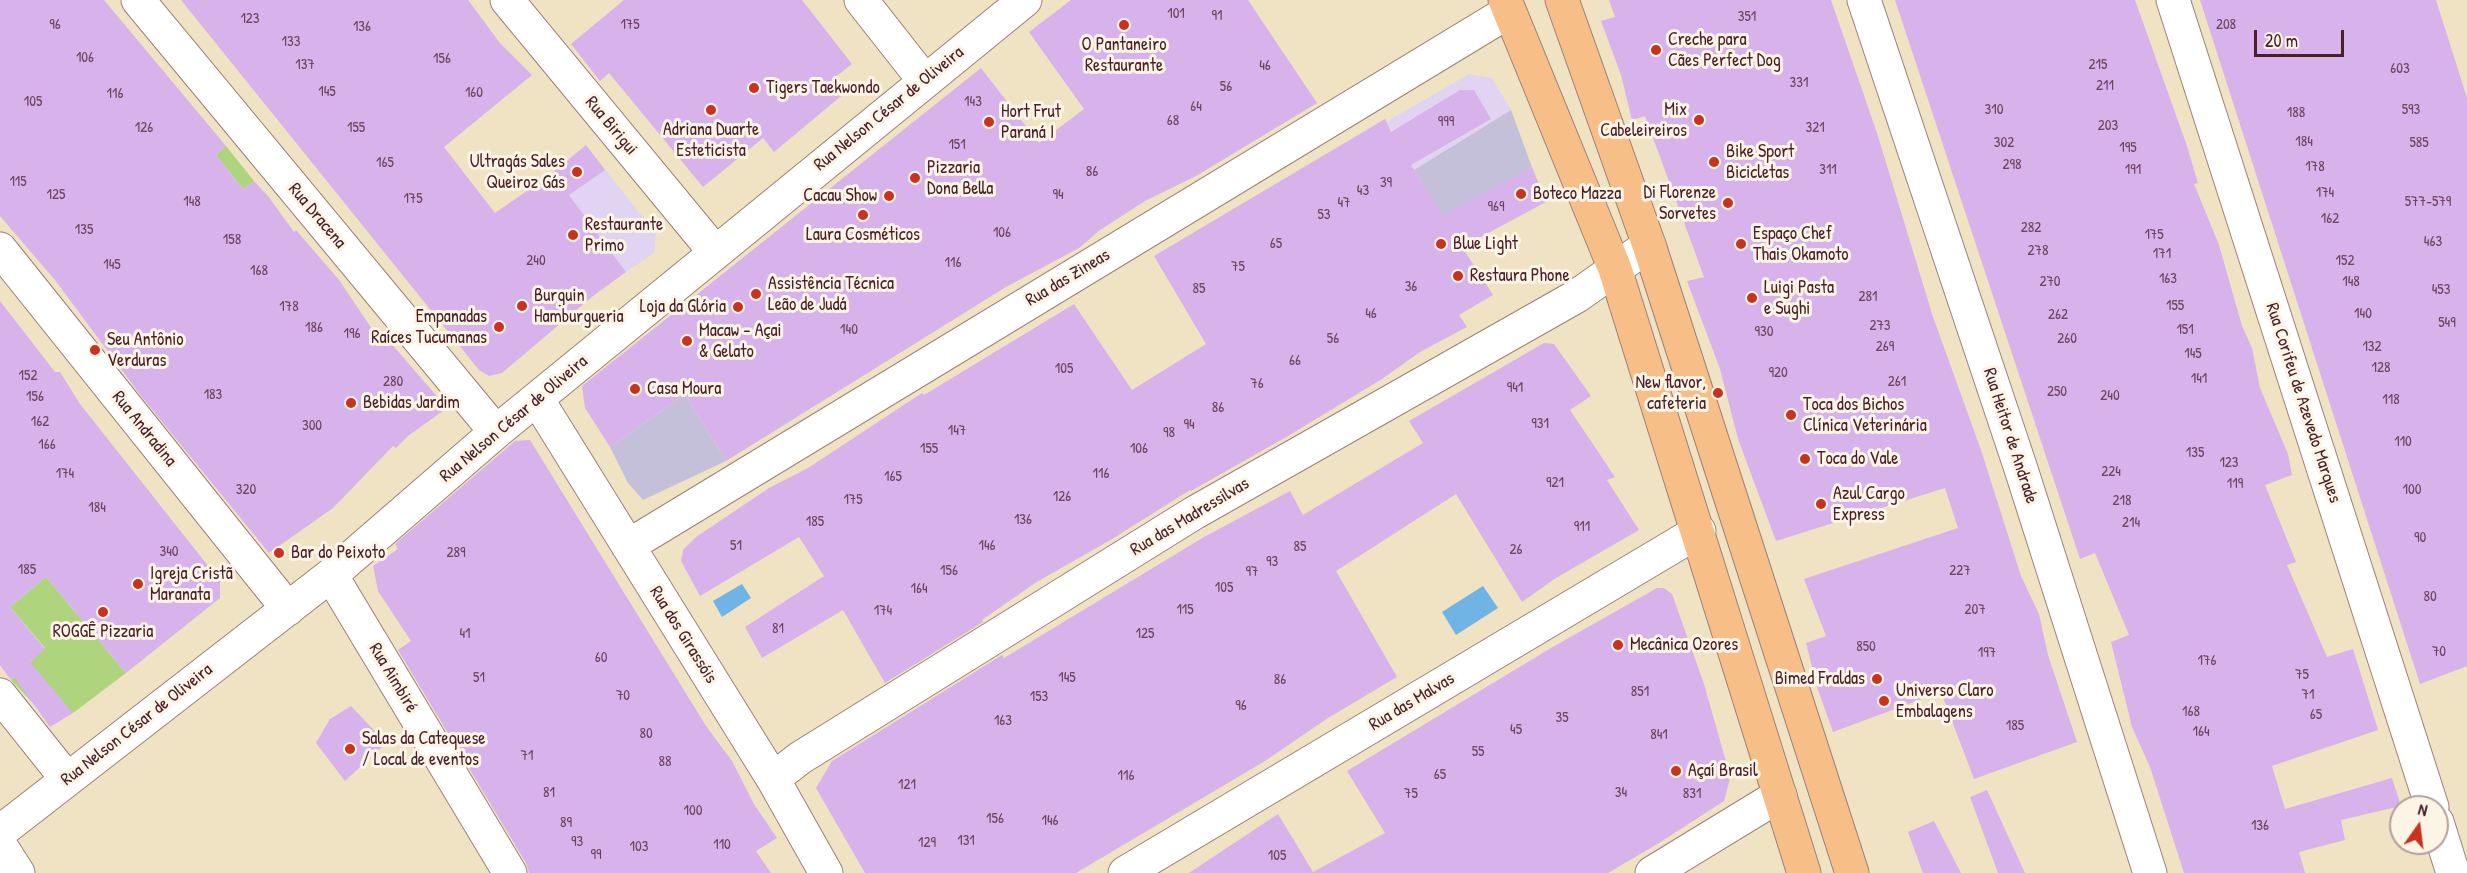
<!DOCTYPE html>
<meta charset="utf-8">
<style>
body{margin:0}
#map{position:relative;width:2467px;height:873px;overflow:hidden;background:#efe3c4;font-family:"Patrick Hand",sans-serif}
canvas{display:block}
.north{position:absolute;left:2389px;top:795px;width:60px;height:60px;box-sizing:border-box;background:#fcf5e5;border:2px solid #b59f9b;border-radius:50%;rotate:14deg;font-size:16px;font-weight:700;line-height:24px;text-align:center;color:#4a1f2b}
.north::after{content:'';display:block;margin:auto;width:21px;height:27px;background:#c8321e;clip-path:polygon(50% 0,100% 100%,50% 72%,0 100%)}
.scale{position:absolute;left:2254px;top:30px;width:90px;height:27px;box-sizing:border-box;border:3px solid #4a1f2b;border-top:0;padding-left:8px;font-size:18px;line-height:21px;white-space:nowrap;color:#4a1f2b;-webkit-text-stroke:4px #fcf5e5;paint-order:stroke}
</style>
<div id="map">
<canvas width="2467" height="873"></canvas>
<div class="north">N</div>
<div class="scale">20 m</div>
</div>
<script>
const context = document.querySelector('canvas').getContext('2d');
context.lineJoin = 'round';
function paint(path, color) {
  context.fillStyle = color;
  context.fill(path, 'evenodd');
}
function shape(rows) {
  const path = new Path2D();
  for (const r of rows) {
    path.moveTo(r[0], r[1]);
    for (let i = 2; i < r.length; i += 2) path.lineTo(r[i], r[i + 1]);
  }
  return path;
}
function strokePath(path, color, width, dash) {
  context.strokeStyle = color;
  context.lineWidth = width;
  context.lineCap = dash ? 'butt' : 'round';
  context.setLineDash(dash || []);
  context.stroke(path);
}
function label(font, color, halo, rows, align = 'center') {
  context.font = font + ' "Patrick Hand",sans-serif';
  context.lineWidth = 6;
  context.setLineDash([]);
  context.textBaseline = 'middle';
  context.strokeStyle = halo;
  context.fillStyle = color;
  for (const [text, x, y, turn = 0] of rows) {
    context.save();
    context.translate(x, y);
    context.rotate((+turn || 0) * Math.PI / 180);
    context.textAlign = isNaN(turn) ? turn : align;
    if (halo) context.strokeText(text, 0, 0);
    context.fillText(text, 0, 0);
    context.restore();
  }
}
paint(shape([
 [1469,74,1492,78,1511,110,1414,170,1386,122],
 [586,145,656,234,654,253,626,272,569,195,550,175]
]), '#e1d4f3');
paint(shape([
 [1511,110,1532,167,1444,217,1414,170],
 [685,394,726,461,643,500,628,483,610,447]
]), '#c5c0da');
paint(shape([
 [226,146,254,181,243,189,216,155],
 [46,577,126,673,73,713,32,702,11,680,45,648,10,607]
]), '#aed47e');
paint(shape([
 [742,584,751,598,722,617,713,601],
 [1483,586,1498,608,1456,635,1442,612]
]), '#70b3e5');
paint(shape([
 [0,0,104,0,226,146,216,155,243,189,254,181,268,196,294,232,296,230,339,280,372,329,376,326,447,408,408,436,396,448,393,446,333,508,269,553,141,396,55,280,0,216],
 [181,0,468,0,500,43,532,75,444,147,495,213,550,175,586,145,605,170,569,195,626,272,593,296,502,373,489,376,479,370],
 [624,0,802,0,852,64,834,78,846,92,774,152,763,138,703,187,609,73,600,81,571,44],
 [1071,0,1248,0,1317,103,1196,176,1145,201,1100,230,1079,248,1006,287,726,461,685,394,610,447,585,408,582,386,981,68,1039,143,1084,109,1029,32],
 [1609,0,1831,0,1877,133,1933,317,1981,450,2021,576,2039,614,2048,655,2077,742,1974,779,1941,692,1833,732,1817,687,1806,643,1826,636,1804,579,1958,528,1945,488,1776,541,1738,439,1720,369,1687,281,1704,277,1645,116,1632,120,1621,75,1601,21,1615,17],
 [1895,0,2135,0,2187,146,2198,183,2194,184,2219,245,2242,326,2252,348,2260,388,2288,454,2292,475,2265,485,2296,562,2287,565,2327,657,2353,649,2378,730,2272,766,2285,809,2392,778,2401,806,2341,820,2345,840,2299,852,2305,873,2184,873,2150,767,2132,727,2111,642,2129,635,2095,553,2080,559],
 [2200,0,2436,0,2467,98,2467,666,2420,684],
 [1460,90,1474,90,1491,119,1411,165,1443,215,1532,167,1546,202,1462,247,1493,295,1459,315,1467,327,1420,352,1382,379,1288,436,1191,491,1190,490,1112,539,1035,583,982,620,983,622,885,683,843,610,762,658,745,627,824,576,799,537,700,596,681,561,683,550,696,537,769,488,808,468,922,393,924,395,1074,304,1132,390,1206,344,1154,256,1385,119,1391,132],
 [0,301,55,372,60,372,80,404,220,581,220,598,126,673,46,577,10,607,45,649,30,662,73,713,50,727,14,677,11,680,0,665],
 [1544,343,1554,344,1591,396,1570,410,1615,477,1607,480,1639,530,1556,578,1522,602,1456,494,1336,571,1397,677,1328,718,1265,761,1076,873,865,873,816,788,832,761,1002,655,1004,658,1204,537,1290,491,1303,515,1423,443,1409,421],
 [530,440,706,726,732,761,754,804,777,838,756,851,771,873,529,873,526,863,398,650,411,641,378,591,373,566,398,549,395,544,515,441],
 [1657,588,1664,588,1672,594,1704,684,1725,758,1732,771,1724,801,1659,843,1608,873,1189,873,1278,814,1313,872,1385,833,1347,771,1551,648],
 [351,706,386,743,345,781,316,743,330,719],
 [1987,790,2025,873,1998,873,1970,797],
 [1934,821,1961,873,1923,873,1908,832]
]), '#d7b2eb');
const minor = shape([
 [138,0,496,432],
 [507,0,715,252],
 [861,0,924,80],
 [1864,0,2021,469,2150,873],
 [2173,0,2432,807],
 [0,249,288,609],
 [537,399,773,779,826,873],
 [628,546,1508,12],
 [331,575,510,873],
 [0,695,67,779],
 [773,779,800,758,1194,513,1577,296,1649,245],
 [2437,822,2453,873],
 [0,832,331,575,496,432,1025,0],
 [0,845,18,873],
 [1125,873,1699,531],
 [1652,873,1780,795]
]);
const major = shape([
 [1505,0,1615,269,1804,873],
 [1562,0,1649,245,1852,873]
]);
strokePath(minor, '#9c8178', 35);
strokePath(major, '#9c8178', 35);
strokePath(minor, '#fff', 33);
strokePath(major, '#f7be88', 33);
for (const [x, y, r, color] of [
 [1124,25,6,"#c8321e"],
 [1656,50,6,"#c8321e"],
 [754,88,6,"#c8321e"],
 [711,110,6,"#c8321e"],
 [1699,120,6,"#c8321e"],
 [989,122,6,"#c8321e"],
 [1714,162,6,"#c8321e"],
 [577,172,6,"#c8321e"],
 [915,178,6,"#c8321e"],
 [1521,194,6,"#c8321e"],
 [889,196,6,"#c8321e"],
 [1728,203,6,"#c8321e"],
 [863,215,6,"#c8321e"],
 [573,235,6,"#c8321e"],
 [1441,244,6,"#c8321e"],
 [1741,244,6,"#c8321e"],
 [1458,276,6,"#c8321e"],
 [756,294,6,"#c8321e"],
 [1752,298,6,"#c8321e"],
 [522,306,6,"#c8321e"],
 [738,307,6,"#c8321e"],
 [499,327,6,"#c8321e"],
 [687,341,6,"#c8321e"],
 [95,350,6,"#c8321e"],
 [635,389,6,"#c8321e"],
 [1718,393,6,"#c8321e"],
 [351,403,6,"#c8321e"],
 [1791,415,6,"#c8321e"],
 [1805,459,6,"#c8321e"],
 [1821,504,6,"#c8321e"],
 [279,553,6,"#c8321e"],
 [138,584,6,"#c8321e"],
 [103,612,6,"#c8321e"],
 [1618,645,6,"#c8321e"],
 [1877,679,6,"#c8321e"],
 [1884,701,6,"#c8321e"],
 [350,749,6,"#c8321e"],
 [1676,771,6,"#c8321e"]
]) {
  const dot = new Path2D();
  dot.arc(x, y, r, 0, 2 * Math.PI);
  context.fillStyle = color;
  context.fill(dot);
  strokePath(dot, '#fcf5e5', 2);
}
label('15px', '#6d445b', null, [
 ["101",1176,14],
 ["91",1217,16],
 ["351",1747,17],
 ["123",250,19],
 ["96",55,25],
 ["175",630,25],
 ["208",2226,25],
 ["136",362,27],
 ["133",291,42],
 ["106",85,58],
 ["156",442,59],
 ["137",305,65],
 ["215",2098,65],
 ["46",1265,66],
 ["603",2400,69],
 ["331",1799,83],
 ["211",2105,86],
 ["56",1226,87],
 ["145",327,92],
 ["160",474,93],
 ["116",115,94],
 ["105",33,102],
 ["143",973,102],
 ["64",1196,107],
 ["310",1994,110],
 ["593",2411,110],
 ["188",2296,113],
 ["68",1173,121],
 ["999",1446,122],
 ["203",2108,126],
 ["126",144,128],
 ["155",356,128],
 ["321",1815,128],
 ["184",2304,142],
 ["302",2004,143],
 ["585",2419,143],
 ["151",957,145],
 ["195",2128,148],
 ["165",385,163],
 ["298",2012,165],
 ["178",2315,167],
 ["311",1828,170],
 ["191",2133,170],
 ["86",1092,172],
 ["115",18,182],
 ["39",1386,183],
 ["43",1363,191],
 ["174",2325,193],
 ["125",56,195],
 ["94",1058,195],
 ["175",413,199],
 ["148",192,202],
 ["577-579",2428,202],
 ["47",1344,203],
 ["969",1496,207],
 ["53",1324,215],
 ["162",2330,219],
 ["282",2031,228],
 ["135",84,230],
 ["106",1002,233],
 ["175",2154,235],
 ["158",232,240],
 ["463",2433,242],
 ["65",1276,244],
 ["278",2038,251],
 ["171",2162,254],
 ["240",536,261],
 ["152",2345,261],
 ["116",953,263],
 ["145",112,265],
 ["75",1238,267],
 ["168",259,271],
 ["163",2168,279],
 ["270",2050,282],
 ["148",2351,282],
 ["36",1411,287],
 ["85",1199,289],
 ["453",2441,290],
 ["281",1868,297],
 ["155",2175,306],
 ["178",289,307],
 ["46",1371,314],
 ["140",2363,314],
 ["262",2058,315],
 ["549",2447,323],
 ["273",1880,326],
 ["186",314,328],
 ["140",849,330],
 ["151",2185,330],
 ["930",1764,332],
 ["196",352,334],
 ["56",1333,339],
 ["260",2067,339],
 ["269",1885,347],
 ["132",2372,347],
 ["145",2193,354],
 ["66",1295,361],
 ["128",2381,368],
 ["105",1064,369],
 ["920",1778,373],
 ["152",28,376],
 ["141",2199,379],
 ["280",393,382],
 ["261",1897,382],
 ["76",1257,384],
 ["941",1515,388],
 ["250",2057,392],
 ["183",213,395],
 ["240",2110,396],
 ["156",35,397],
 ["118",2391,400],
 ["86",1218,408],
 ["162",40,422],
 ["931",1540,424],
 ["94",1189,425],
 ["300",312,426],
 ["147",957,431],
 ["98",1169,433],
 ["110",2403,442],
 ["166",47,445],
 ["155",929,449],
 ["106",1139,449],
 ["135",2195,453],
 ["123",2229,463],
 ["224",2111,472],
 ["174",65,474],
 ["116",1101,474],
 ["165",893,477],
 ["921",1555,483],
 ["119",2235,484],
 ["320",246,490],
 ["100",2412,490],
 ["126",1062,497],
 ["175",853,500],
 ["218",2122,501],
 ["184",97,508],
 ["136",1023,520],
 ["185",815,522],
 ["214",2131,523],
 ["911",1582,527],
 ["90",2420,538],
 ["51",736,546],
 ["146",987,546],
 ["85",1300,547],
 ["26",1516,550],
 ["340",169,552],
 ["289",456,553],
 ["93",1272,562],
 ["185",27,570],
 ["156",949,571],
 ["227",1960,571],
 ["97",1252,572],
 ["105",1224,588],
 ["164",919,589],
 ["80",2430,597],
 ["115",1185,610],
 ["207",1975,610],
 ["174",883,611],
 ["81",778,629],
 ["41",465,634],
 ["125",1145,634],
 ["850",1866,647],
 ["70",2439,652],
 ["197",1987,653],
 ["60",601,658],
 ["176",2207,661],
 ["75",2302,675],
 ["51",479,678],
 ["145",1067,678],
 ["86",1280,680],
 ["851",1640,692],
 ["71",2308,695],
 ["70",623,696],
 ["153",1039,697],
 ["96",1241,706],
 ["168",2191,712],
 ["65",2316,715],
 ["35",1562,718],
 ["163",1003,721],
 ["185",2015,726],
 ["45",1516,730],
 ["164",2201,732],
 ["80",646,734],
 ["841",1659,735],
 ["55",1478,752],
 ["71",527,756],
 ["88",665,762],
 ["65",1440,775],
 ["116",1126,776],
 ["121",907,785],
 ["81",549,793],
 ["34",1621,793],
 ["75",1411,794],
 ["831",1692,794],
 ["100",693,811],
 ["156",995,819],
 ["146",1050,821],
 ["89",566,823],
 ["136",2260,826],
 ["131",966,841],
 ["93",577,842],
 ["129",927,843],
 ["110",722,845],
 ["103",639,847],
 ["99",596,855],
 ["105",1277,856]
]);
label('18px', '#4a1f2b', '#fcf5e5', [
 ["Creche para",1668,40],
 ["Cães Perfect Dog",1668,61],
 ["O Pantaneiro",1124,45,"center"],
 ["Restaurante",1124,66,"center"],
 ["Tigers Taekwondo",766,88],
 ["Mix",1687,110,"right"],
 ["Cabeleireiros",1687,131,"right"],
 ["Hort Frut",1001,112],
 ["Paraná I",1001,133],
 ["Adriana Duarte",711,130,"center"],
 ["Esteticista",711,151,"center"],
 ["Bike Sport",1726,152],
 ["Bicicletas",1726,173],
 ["Ultragás Sales",565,162,"right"],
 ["Queiroz Gás",565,183,"right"],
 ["Pizzaria",927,168],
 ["Dona Bella",927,189],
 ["Di Florenze",1716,193,"right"],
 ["Sorvetes",1716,214,"right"],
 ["Boteco Mazza",1533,194],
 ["Cacau Show",877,196,"right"],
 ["Restaurante",585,225],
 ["Primo",585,246],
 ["Espaço Chef",1753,234],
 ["Thais Okamoto",1753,255],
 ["Laura Cosméticos",863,235,"center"],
 ["Blue Light",1453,244],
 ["Restaura Phone",1470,276],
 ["Assistência Técnica",768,284],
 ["Leão de Judá",768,305],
 ["Luigi Pasta",1764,288],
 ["e Sughi",1764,309],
 ["Burguin",534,296],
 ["Hamburgueria",534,317],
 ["Loja da Glória",726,307,"right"],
 ["Empanadas",487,317,"right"],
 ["Raíces Tucumanas",487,338,"right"],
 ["Macaw - Açai",699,331],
 ["& Gelato",699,352],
 ["Seu Antônio",107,340],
 ["Verduras",107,361],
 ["New flavor,",1706,383,"right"],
 ["cafeteria",1706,404,"right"],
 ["Casa Moura",647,389],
 ["Bebidas Jardim",363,403],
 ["Toca dos Bichos",1803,405],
 ["Clínica Veterinária",1803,426],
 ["Toca do Vale",1817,459],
 ["Azul Cargo",1833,494],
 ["Express",1833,515],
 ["Bar do Peixoto",291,553],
 ["Igreja Cristã",150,574],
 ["Maranata",150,595],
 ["ROGGÊ Pizzaria",103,632,"center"],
 ["Mecânica Ozores",1630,645],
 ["Bimed Fraldas",1865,679,"right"],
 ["Universo Claro",1896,691],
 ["Embalagens",1896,712],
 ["Salas da Catequese",362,739],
 ["/ Local de eventos",362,760],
 ["Açaí Brasil",1688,771]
], 'left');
label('18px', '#4a1f2b', '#fcf5e5', [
 ["Rua Nelson César de Oliveira",889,109,-39],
 ["Rua Birigui",611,126,50],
 ["Rua Dracena",317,216,50],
 ["Rua das Zineas",1068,278,-31],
 ["Rua Corifeu de Azevedo Marques",2303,403,72],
 ["Rua Nelson César de Oliveira",514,419,-40],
 ["Rua Andradina",144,429,51],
 ["Rua Heitor de Andrade",2010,436,72],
 ["Rua das Madressilvas",1190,517,-31],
 ["Rua dos Girassóis",683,635,58],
 ["Rua Aimbiré",393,678,59],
 ["Rua das Malvas",1412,702,-31],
 ["Rua Nelson César de Oliveira",137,725,-38]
]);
</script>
